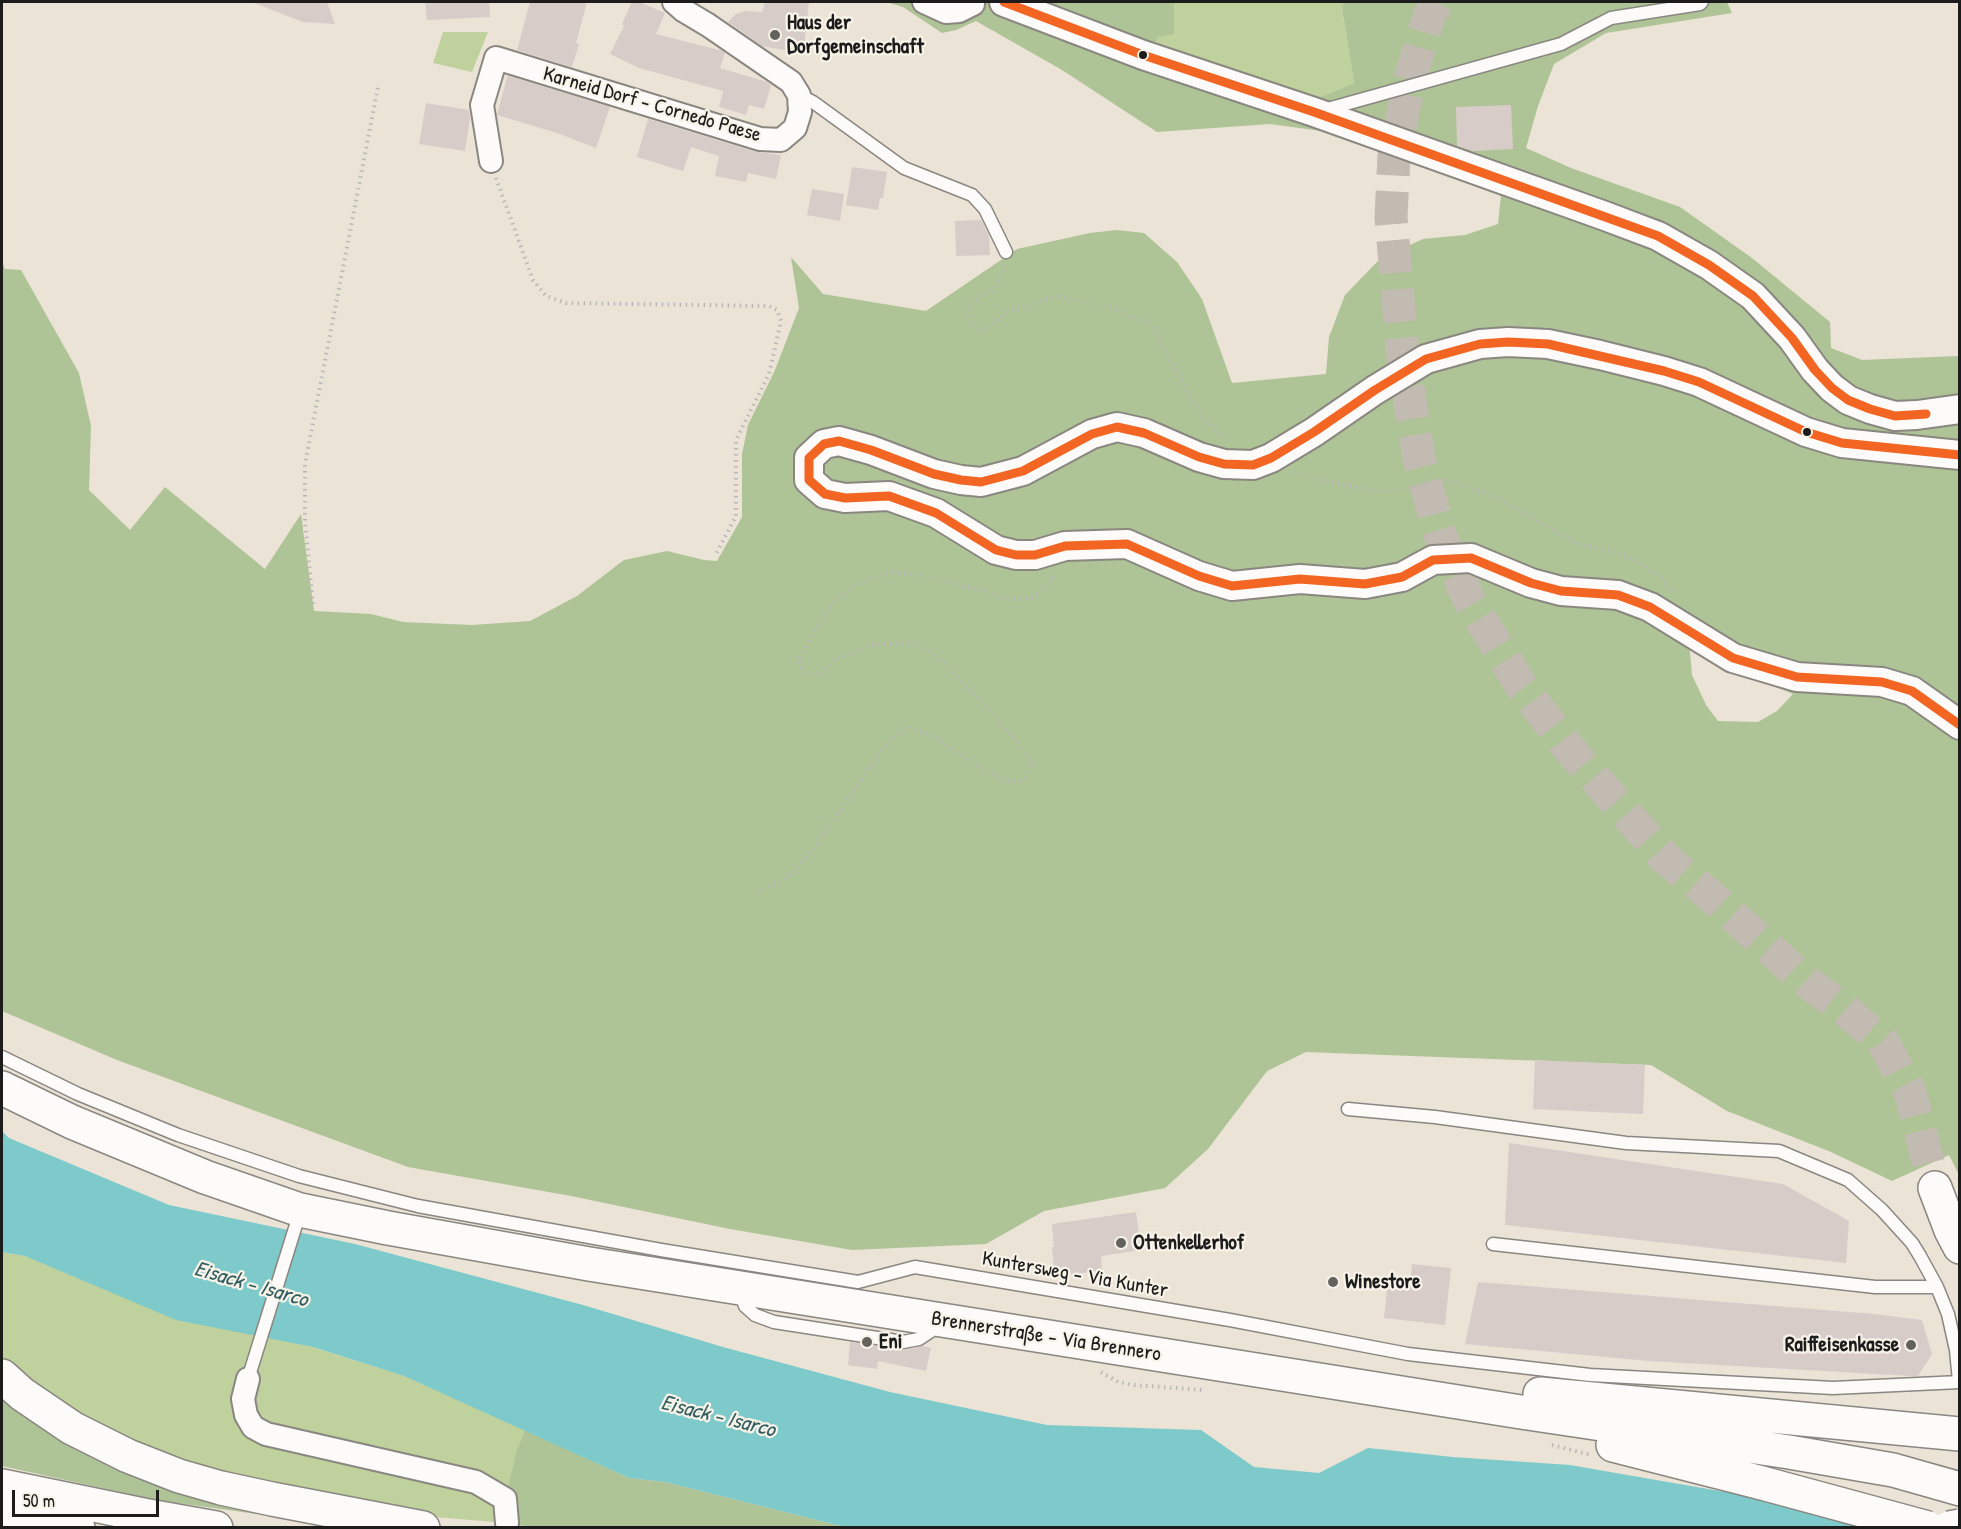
<!DOCTYPE html>
<meta charset="utf-8">
<style>
body{margin:0}
#map{position:relative;width:1961px;height:1529px;overflow:hidden;background:#ebe3d6;font-family:"Patrick Hand",sans-serif}
canvas{display:block}
.frame{position:absolute;inset:0;border:3px solid #1c1c1c;pointer-events:none}
.scale{position:absolute;left:12px;top:1490px;width:147px;height:27px;box-sizing:border-box;border:3px solid #1c1c1c;border-top:0;padding-left:8px;font-size:18px;line-height:21px;white-space:nowrap;color:#1c1c1c;-webkit-text-stroke:4px #f7f3e8;paint-order:stroke}
</style>
<div id="map">
<canvas width="1961" height="1529"></canvas>
<div class="frame"></div>
<div class="scale">50 m</div>
</div>
<script>
const context = document.querySelector('canvas').getContext('2d');
context.lineJoin = 'round';
function paint(path, color) {
  context.fillStyle = color;
  context.fill(path, 'evenodd');
}
function shape(rows) {
  const path = new Path2D();
  for (const r of rows) {
    path.moveTo(r[0], r[1]);
    for (let i = 2; i < r.length; i += 2) path.lineTo(r[i], r[i + 1]);
  }
  return path;
}
function strokePath(path, color, width, dash) {
  context.strokeStyle = color;
  context.lineWidth = width;
  context.lineCap = dash ? 'butt' : 'round';
  context.setLineDash(dash || []);
  context.stroke(path);
}
function label(font, color, halo, rows, align = 'center') {
  context.font = font + ' "Patrick Hand",sans-serif';
  context.lineWidth = 4.5;
  context.setLineDash([]);
  context.textBaseline = 'middle';
  context.strokeStyle = halo;
  context.fillStyle = color;
  for (const [text, x, y, turn = 0] of rows) {
    context.save();
    context.translate(x, y);
    context.rotate((+turn || 0) * Math.PI / 180);
    context.textAlign = isNaN(turn) ? turn : align;
    if (halo) context.strokeText(text, 0, 0);
    context.fillText(text, 0, 0);
    context.restore();
  }
}
paint(shape([
 [1174,2,1344,2,1342,9,1354,83,1316,99,1156,49,1157,37,1174,33],
 [443,32,488,32,472,72,433,63],
 [2,1252,25,1256,404,1376,525,1430,516,1452,505,1499,507,1523,434,1517,224,1475,119,1440,27,1381,2,1359]
]), '#bfd19d');
paint(shape([
 [886,2,1174,2,1174,34,1157,37,1156,49,1256,76,1316,99,1354,83,1342,8,1344,2,1727,2,1732,13,1606,33,1554,64,1538,106,1526,148,1571,168,1680,207,1752,258,1830,322,1831,348,1862,360,1959,356,1959,1175,1949,1155,1892,1181,1831,1152,1727,1111,1651,1065,1306,1052,1267,1071,1208,1149,1165,1188,1044,1211,986,1244,852,1250,730,1229,571,1196,408,1167,117,1060,2,1011,2,261,5,269,21,270,79,373,91,426,89,490,130,530,165,487,265,569,301,514,314,611,371,614,403,622,472,625,530,621,577,596,624,560,667,551,704,560,717,561,742,517,742,454,748,425,775,370,799,308,791,257,823,294,926,311,1017,249,1090,233,1117,230,1144,233,1177,262,1202,299,1232,383,1326,374,1329,337,1345,295,1380,259,1423,239,1465,235,1498,224,1501,196,1329,132,1270,124,1157,132,1062,70,976,21,956,30,942,33,903,7],
 [1689,642,1724,667,1793,694,1777,711,1758,722,1718,721,1706,705,1692,675],
 [2,1390,300,1520,156,1500,2,1466],
 [525,1430,629,1478,665,1482,845,1527,529,1527,507,1523,505,1499,516,1452]
]), '#aec396');
paint(shape([
 [2,1131,9,1138,169,1205,355,1244,583,1305,723,1347,890,1392,1047,1425,1201,1430,1254,1467,1319,1473,1368,1448,1453,1457,1570,1465,1800,1505,1875,1527,845,1527,665,1482,629,1478,404,1376,313,1347,176,1320,25,1256,2,1252]
]), '#7ecaca');
paint(shape([
 [252,2,327,2,335,24,303,22],
 [425,2,489,2,490,17,427,20],
 [530,2,587,2,576,43,579,44,572,67,517,50],
 [632,2,639,2,665,13,656,34,723,51,725,53,720,68,767,82,771,85,764,109,749,105,746,115,719,107,723,91,639,68,610,54,624,26,622,24],
 [765,2,809,2,804,47,784,50,762,46,728,22,736,14,745,11,762,12],
 [509,76,610,107,596,148,557,133,497,115,507,77],
 [426,103,469,110,470,118,465,151,419,144],
 [1511,105,1513,149,1473,151,1457,146,1456,107],
 [648,119,756,152,781,155,776,179,748,173,746,182,715,176,719,156,691,147,683,171,637,157],
 [852,167,887,172,883,198,880,198,878,210,846,205],
 [812,189,844,194,840,221,807,215],
 [981,220,989,236,990,255,956,256,955,221],
 [1535,1060,1645,1065,1643,1114,1533,1109],
 [1509,1143,1783,1184,1849,1221,1846,1263,1505,1225],
 [1136,1212,1141,1250,1101,1256,1102,1271,1055,1276,1052,1247,1054,1247,1052,1224],
 [1412,1264,1451,1268,1445,1325,1384,1318,1388,1280,1410,1283],
 [1478,1282,1874,1314,1922,1320,1932,1354,1918,1376,1910,1376,1649,1361,1465,1344],
 [850,1342,902,1350,923,1346,931,1348,926,1371,878,1361,877,1369,848,1365]
]), '#d8ccc9');
strokePath(shape([
 [1437,2,1429,16,1410,79,1394,156,1391,217,1403,357,1419,458,1440,535,1470,602,1522,687,1570,750,1665,858,1713,898,1807,982,1844,1009,1883,1042,1910,1092,1935,1188]
]), '#c2bbb1', 33, [33, 16]);
const service = shape([
 [799,95,813,102,904,168,972,195,985,209,1006,252],
 [1324,110,1561,44,1611,18,1700,4,1702,2],
 [2,1057,78,1094,178,1135,299,1176,418,1206,661,1250,858,1282,915,1267,1230,1320,1408,1354,1590,1375,1833,1388,1960,1382],
 [1348,1109,1435,1117,1626,1143,1779,1151,1848,1180,1882,1210,1912,1243,1920,1256,1937,1287,1948,1314,1956,1350,1959,1381],
 [1493,1244,1875,1287,1937,1287],
 [740,1291,745,1306,755,1315,774,1322,903,1342,919,1339,931,1331,933,1322],
 [248,1379,300,1212]
]);
const minor = shape([
 [924,2,946,12,959,11,973,4,973,2],
 [491,161,482,105,496,58,760,139,781,140,795,128,800,112,799,95,791,82,708,25,683,10,674,2],
 [248,1379,243,1399,246,1415,253,1427,266,1434,476,1482,505,1499,507,1523]
]);
const tertiary = shape([
 [1004,2,1143,55,1314,112,1605,216,1658,236,1709,265,1753,296,1792,338,1815,370,1832,388,1848,400,1870,409,1895,416,1917,415,1960,409],
 [1960,455,1842,443,1806,432,1699,382,1664,371,1600,355,1548,344,1508,342,1480,344,1426,359,1375,390,1314,432,1271,458,1253,465,1224,464,1199,457,1144,433,1117,427,1092,434,1023,471,981,482,961,480,934,474,871,450,839,441,824,444,809,458,809,480,825,494,845,498,889,496,936,513,996,550,1016,555,1035,555,1065,546,1127,544,1199,576,1232,586,1300,579,1365,584,1402,577,1433,560,1471,558,1531,583,1561,591,1618,595,1650,607,1733,658,1797,677,1882,682,1912,691,1960,725]
]);
const primary = shape([
 [2,1088,72,1122,205,1177,300,1210,388,1228,589,1264,1521,1412,1789,1452,1893,1470,1960,1489],
 [1935,1188,1951,1230,1960,1247],
 [1540,1394,1960,1434],
 [1613,1445,1762,1483]
]);
const motorway = shape([
 [2,1376,22,1394,72,1428,128,1456,179,1476,221,1488,272,1499,423,1528],
 [2,1486,143,1515,216,1528],
 [2,1511,78,1528]
]);
strokePath(service, '#8a8680', 15);
strokePath(minor, '#8a8680', 26);
strokePath(tertiary, '#8a8680', 32);
strokePath(primary, '#8a8680', 36);
strokePath(motorway, '#8a8680', 36);
strokePath(shape([
 [496,178,533,280,546,296,566,303,769,306,777,310,781,321,769,374,736,440,736,516,715,556],
 [1005,264,999,280,992,291,979,296,971,305,968,318,982,332,1008,312,1056,296,1103,305,1151,324,1194,405,1223,439],
 [1291,473,1377,492,1409,488,1439,479,1459,484,1500,499,1576,544,1615,552,1637,561,1661,578,1673,592],
 [313,604,305,522,305,464,378,87],
 [757,892,788,878,818,843,888,741,909,728,936,737,968,761,1006,781,1023,781,1033,763,989,709,933,653,908,643,872,645,834,660,821,674,803,673,798,659,832,603,855,584,891,572,941,579,1009,599,1033,598,1053,578,1052,572],
 [1101,1372,1118,1382,1134,1385,1204,1390],
 [1552,1445,1591,1455]
]), '#b9b8b6', 4, [1.5, 4.5]);
strokePath(service, '#fcfbf9', 12);
strokePath(minor, '#fcfbf9', 22);
strokePath(tertiary, '#fcfbf9', 28);
strokePath(primary, '#fcfbf9', 33);
strokePath(motorway, '#fcfbf9', 33);
const primaryBridge = shape([
 [1762,1483,1928,1528],
 [1949,1528,1960,1526]
]);
strokePath(primaryBridge, '#8a8680', 36, []);
strokePath(primaryBridge, '#fcfbf9', 33);
strokePath(shape([
 [1004,2,1143,55,1314,112,1658,236,1709,265,1753,296,1792,338,1815,370,1832,388,1848,400,1870,409,1895,416,1926,414],
 [1960,455,1842,443,1806,432,1699,382,1664,371,1548,344,1508,342,1480,344,1426,359,1375,390,1314,432,1271,458,1253,465,1224,464,1199,457,1144,433,1117,427,1092,434,1023,471,981,482,961,480,934,474,871,450,839,441,824,444,809,458,809,480,825,494,845,498,889,496,936,513,996,550,1016,555,1035,555,1065,546,1127,544,1199,576,1232,586,1300,579,1365,584,1402,577,1433,560,1471,558,1531,583,1561,591,1618,595,1650,607,1733,658,1797,677,1882,682,1912,691,1960,725]
]), '#f26522', 9);
for (const [x, y, r, color] of [
 [775,35,6,"#64625d"],
 [1143,55,5,"#1c1c1c"],
 [1807,432,5,"#1c1c1c"],
 [1121,1243,6,"#64625d"],
 [1333,1282,6,"#64625d"],
 [867,1342,6,"#64625d"],
 [1911,1345,6,"#64625d"]
]) {
  const dot = new Path2D();
  dot.arc(x, y, r, 0, 2 * Math.PI);
  context.fillStyle = color;
  context.fill(dot);
  strokePath(dot, '#f7f3e8', 2);
}
label('bold 21px', '#1c1c1c', '#f7f3e8', [
 ["Haus der",787,23],
 ["Dorfgemeinschaft",787,47],
 ["Ottenkellerhof",1133,1243],
 ["Winestore",1345,1282],
 ["Eni",879,1342],
 ["Raiffeisenkasse",1899,1345,"right"]
], 'left');
label('21px', '#1c1c1c', '#f7f3e8', [
 ["Karneid Dorf - Cornedo Paese",652,105,16],
 ["Kuntersweg - Via Kunter",1075,1275,10],
 ["Brennerstraße - Via Brennero",1046,1337,9]
]);
label('italic 22px', '#315d60', '#f7f3e8', [
 ["Eisack - Isarco",251,1285,16],
 ["Eisack - Isarco",718,1417,14]
]);
</script>
